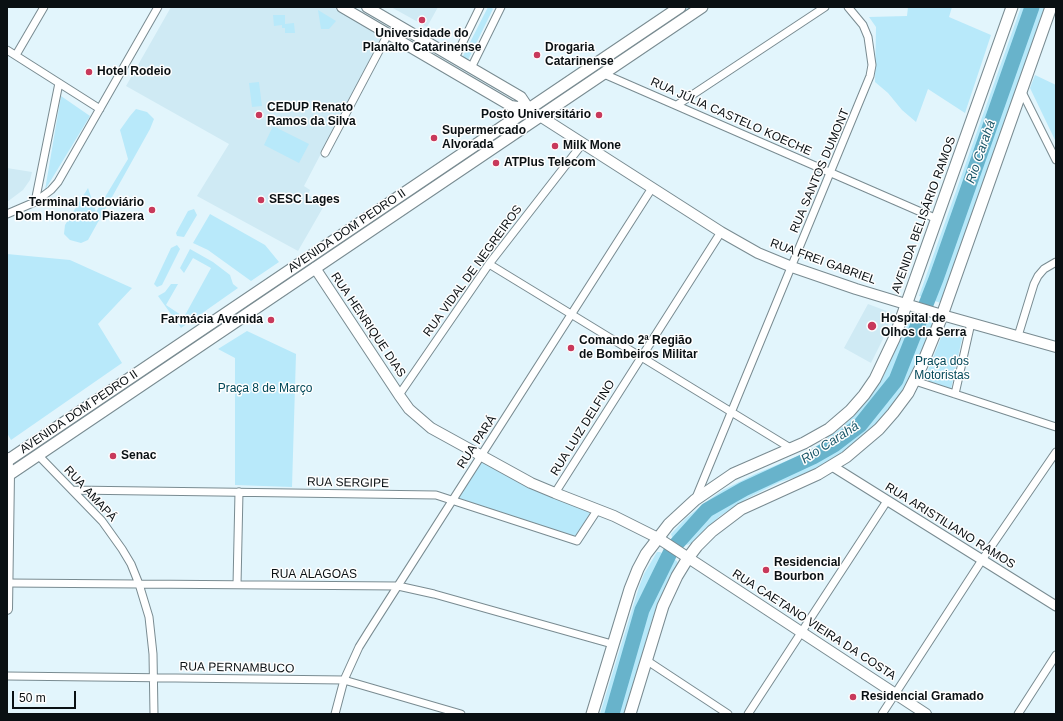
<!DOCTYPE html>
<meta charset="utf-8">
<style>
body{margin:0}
#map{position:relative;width:1063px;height:721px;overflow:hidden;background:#e2f5fc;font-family:Helvetica,sans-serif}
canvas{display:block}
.frame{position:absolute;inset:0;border:8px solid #0a1013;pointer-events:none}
.scale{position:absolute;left:12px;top:691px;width:64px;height:18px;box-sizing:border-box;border:2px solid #0a1013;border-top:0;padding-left:5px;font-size:12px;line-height:14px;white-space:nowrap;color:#0a1013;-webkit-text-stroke:3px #fefefe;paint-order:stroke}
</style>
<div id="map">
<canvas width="1063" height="721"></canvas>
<div class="frame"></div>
<div class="scale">50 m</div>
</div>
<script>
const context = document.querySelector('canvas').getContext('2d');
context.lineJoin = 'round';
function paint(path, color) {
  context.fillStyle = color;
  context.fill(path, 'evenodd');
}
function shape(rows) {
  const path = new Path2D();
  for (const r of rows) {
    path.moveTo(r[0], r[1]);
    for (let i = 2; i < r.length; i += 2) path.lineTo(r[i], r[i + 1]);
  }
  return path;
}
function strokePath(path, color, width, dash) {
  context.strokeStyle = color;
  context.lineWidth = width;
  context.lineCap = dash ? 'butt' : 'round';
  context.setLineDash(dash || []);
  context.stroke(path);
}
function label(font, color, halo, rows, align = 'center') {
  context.font = font + ' Helvetica,sans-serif';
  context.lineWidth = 3;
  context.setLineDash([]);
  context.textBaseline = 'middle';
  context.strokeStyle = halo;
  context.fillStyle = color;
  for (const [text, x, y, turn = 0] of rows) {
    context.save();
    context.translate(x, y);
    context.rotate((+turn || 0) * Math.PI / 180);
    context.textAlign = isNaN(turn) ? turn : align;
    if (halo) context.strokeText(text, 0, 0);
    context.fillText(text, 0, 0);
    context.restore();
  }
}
paint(shape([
 [171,7,335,7,383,35,304,186,310,190,308,195,325,204,298,251,197,196,229,144,126,86],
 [391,7,438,7,427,27],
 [7,168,32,172,30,180,23,190,7,202],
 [868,304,892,313,883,339,871,363,844,348]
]), '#cfeaf4');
paint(shape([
 [488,7,491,7,493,9,468,60,466,61,462,58],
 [689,7,695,7,549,105,547,102],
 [908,7,952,7,949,17,991,35,965,113,928,89,916,122,902,110,888,93,875,82,876,27,869,17,907,16],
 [1021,7,1048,7,941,303,919,296],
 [318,10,336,21,329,29,321,29],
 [273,15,285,15,285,24,294,23,295,33,285,33,285,28,282,28,282,25,274,26],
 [1035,75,1056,85,1055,140,1030,88],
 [259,82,262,106,252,107,249,83],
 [61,96,90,116,45,190],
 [136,109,147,112,154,119,150,129,88,240,81,243,70,240,64,234,65,225,88,188,96,212,128,159,120,130,130,116],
 [526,116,529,118,15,465,12,463],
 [273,126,309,144,299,163,264,145],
 [194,209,197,215,184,237,177,236,176,233,188,211],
 [210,214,265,245,279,262,251,281,208,250,193,243],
 [177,245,180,249,162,285,157,287,154,284,171,248],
 [190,249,213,262,230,275,233,284,238,288,181,328,158,296,165,292,171,284,178,284,166,305,184,317,211,268,193,258,184,273,180,268],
 [7,254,70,260,132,288,98,324,122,363,11,440,7,433],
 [909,317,911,317,935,324,915,373,897,399,879,423,856,443,820,467,803,475,780,482,748,498,720,516,709,526,692,543,687,545,672,537,671,534,686,518,710,499,723,490,755,474,810,451,841,428,854,415,872,394,884,375],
 [945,328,963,334,951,389,924,380],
 [247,331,296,354,292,487,235,485,235,358,218,349],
 [482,458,595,510,575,538,455,499],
 [657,552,660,552,677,561,678,565,659,600,651,623,625,714,600,714,639,587,644,574]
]), '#b8e9fa');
strokePath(shape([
 [612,714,642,610,672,549,707,510,744,489,813,457,834,445,860,425,896,380,936,279,1032,7]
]), '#68b3cb', 15);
const minor = shape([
 [7,50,100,109],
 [16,55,44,7],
 [455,58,480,7],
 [471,68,501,7],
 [604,74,937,219],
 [1022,92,1056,160],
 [677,105,825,7],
 [325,153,388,34],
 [35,202,59,83],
 [7,214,35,202,51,190,58,182,158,7],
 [489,264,792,449],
 [1018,336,1034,284,1038,276,1044,269,1056,262],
 [915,381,1056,427],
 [955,394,971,323],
 [399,395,489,264,583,143],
 [38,455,102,521,122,549,131,564,139,584,149,617,153,654,154,714],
 [73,490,436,495,577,541,598,509],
 [555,493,721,232],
 [695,500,870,76,872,65,868,37,863,25,848,7],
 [7,583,398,586,434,594,612,644],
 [237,585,239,492],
 [646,660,728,714],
 [7,676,344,680,461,714],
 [335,714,344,680,359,647,369,631,652,188],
 [748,714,887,501],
 [882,714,982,560,1056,452],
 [1018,714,1056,655]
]);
const tertiary = shape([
 [832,466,1056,606]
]);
const secondary = shape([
 [342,7,511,106,529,109,721,232,758,253,792,267,856,289,942,315,1056,347],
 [367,7,521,97,529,109],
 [315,268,399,395,409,409,431,428,531,483,555,493,614,516,658,538,926,714],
 [7,458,9,474,7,609]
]);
const primary = shape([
 [7,461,680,7],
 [7,476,702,7],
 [592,714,630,589,638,569,646,554,669,524,695,500,733,474,804,443,829,429,850,411,864,395,875,379,894,339,1012,7],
 [630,714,663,606,677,576,688,558,697,546,712,531,741,509,818,474,846,457,879,429,893,413,908,393,922,365,940,321,1051,7]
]);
strokePath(minor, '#798b91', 9);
strokePath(tertiary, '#798b91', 11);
strokePath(secondary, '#798b91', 12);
strokePath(primary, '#798b91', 13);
strokePath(minor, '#fff', 7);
strokePath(tertiary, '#fff', 9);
strokePath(secondary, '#fff', 10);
strokePath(primary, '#fff', 11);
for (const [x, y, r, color] of [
 [422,20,4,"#c8395b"],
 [537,55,4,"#c8395b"],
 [89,72,4,"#c8395b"],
 [259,115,4,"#c8395b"],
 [599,115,4,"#c8395b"],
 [434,138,4,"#c8395b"],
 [555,146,4,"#c8395b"],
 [496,163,4,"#c8395b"],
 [261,200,4,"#c8395b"],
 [152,210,4,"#c8395b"],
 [271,320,4,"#c8395b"],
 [872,326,5,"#c8395b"],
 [571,348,4,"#c8395b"],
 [113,456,4,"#c8395b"],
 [766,570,4,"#c8395b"],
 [853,697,4,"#c8395b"]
]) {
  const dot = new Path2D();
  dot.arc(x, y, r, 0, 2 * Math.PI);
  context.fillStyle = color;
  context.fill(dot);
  strokePath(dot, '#fefefe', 1.5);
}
label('bold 12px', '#0a1013', '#fefefe', [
 ["Universidade do",422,34,"center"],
 ["Planalto Catarinense",422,48,"center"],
 ["Drogaria",545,48],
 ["Catarinense",545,62],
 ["Hotel Rodeio",97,72],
 ["CEDUP Renato",267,108],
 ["Ramos da Silva",267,122],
 ["Posto Universitário",591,115,"right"],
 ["Supermercado",442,131],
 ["Alvorada",442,145],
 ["Milk Mone",563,146],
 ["ATPlus Telecom",504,163],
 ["SESC Lages",269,200],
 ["Terminal Rodoviário",144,203,"right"],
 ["Dom Honorato Piazera",144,217,"right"],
 ["Hospital de",881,319],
 ["Olhos da Serra",881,333],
 ["Farmácia Avenida",263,320,"right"],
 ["Comando 2ª Região",579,341],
 ["de Bombeiros Militar",579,355],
 ["Senac",121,456],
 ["Residencial",774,563],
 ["Bourbon",774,577],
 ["Residencial Gramado",861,697]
], 'left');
label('12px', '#0a1013', '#fefefe', [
 ["RUA JÚLIA CASTELO KOECHE",731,117,24],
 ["RUA SANTOS DUMONT",820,171,-67],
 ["AVENIDA BELISÁRIO RAMOS",924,215,-70],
 ["AVENIDA DOM PEDRO II",347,231,-34],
 ["RUA FREI GABRIEL",823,262,20],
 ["RUA VIDAL DE NEGREIROS",473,271,-54],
 ["RUA HENRIQUE DIAS",368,325,56],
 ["AVENIDA DOM PEDRO II",79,412,-34],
 ["RUA LUIZ DELFINO",583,428,-58],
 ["RUA PARÁ",477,442,-57],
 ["RUA SERGIPE",348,483,1],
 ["RUA AMAPÁ",90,494,47],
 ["RUA ARISTILIANO RAMOS",950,526,32],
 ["RUA ALAGOAS",314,575],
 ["RUA CAETANO VIEIRA DA COSTA",814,625,33],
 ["RUA PERNAMBUCO",237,668,1]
]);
label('12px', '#014758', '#fefefe', [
 ["Praça dos",942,362],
 ["Motoristas",942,376],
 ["Praça 8 de Março",265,389]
]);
label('italic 13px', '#1a5769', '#fefefe', [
 ["Rio Carahá",981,152,-71],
 ["Rio Carahá",830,443,-33]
]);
</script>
